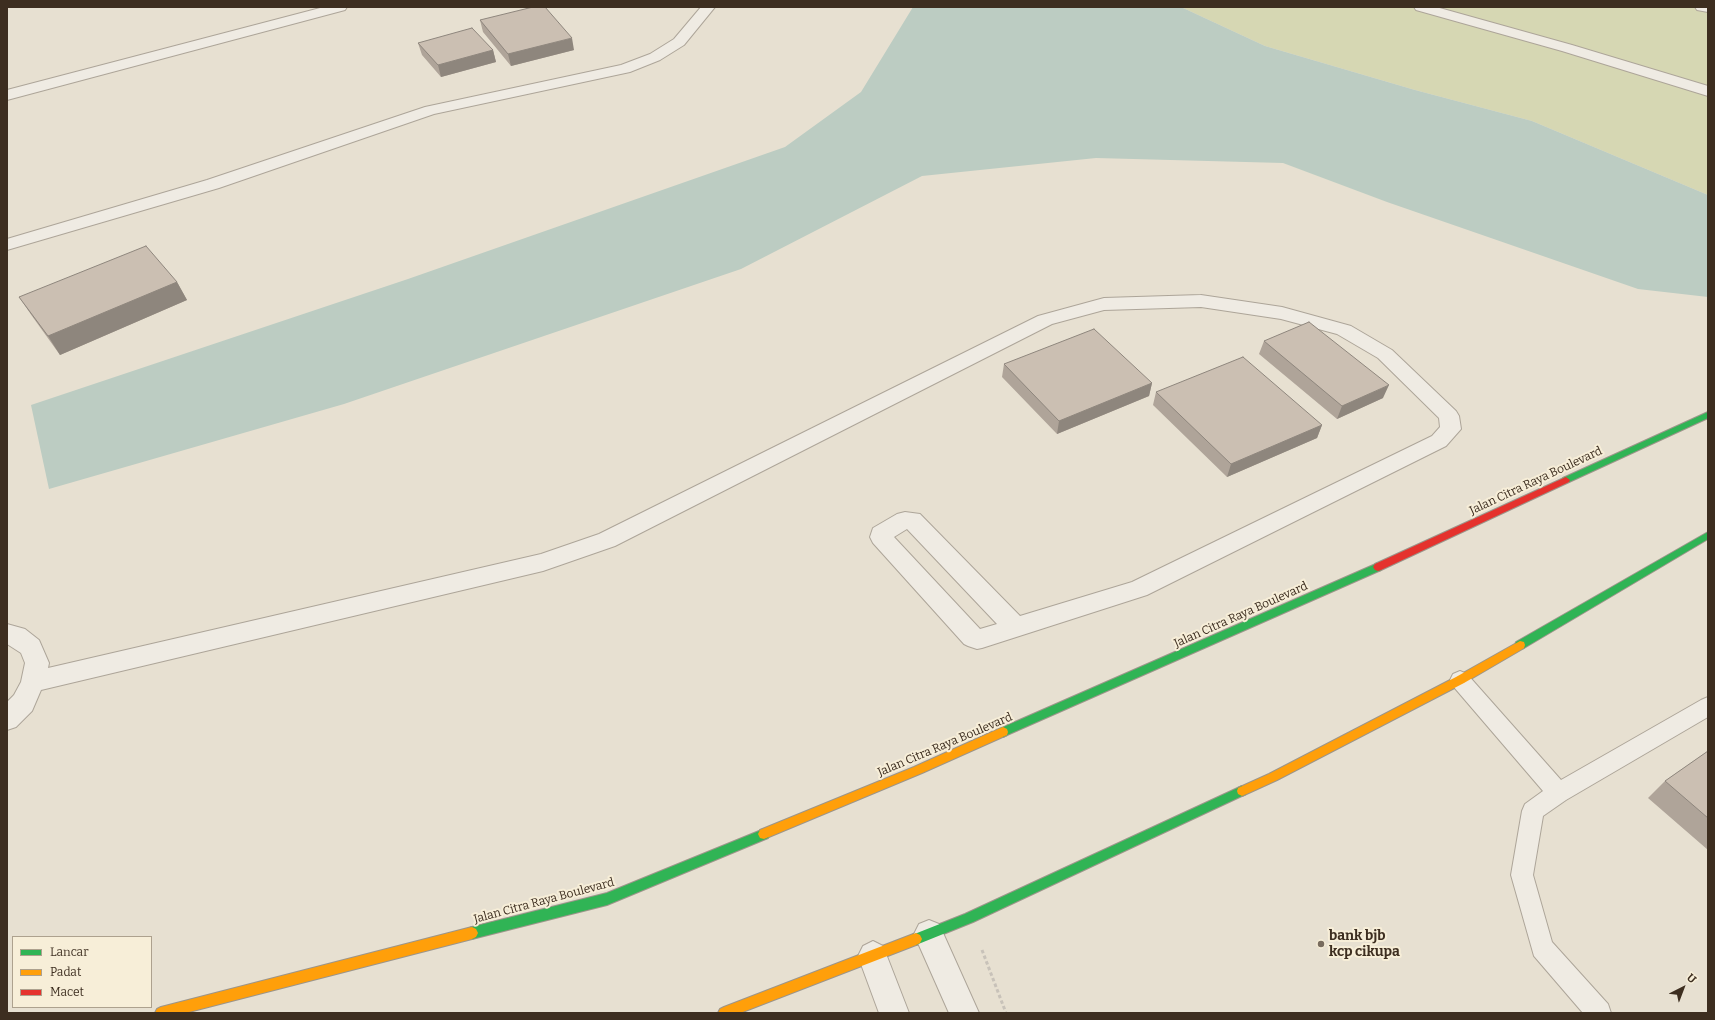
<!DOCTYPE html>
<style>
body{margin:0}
#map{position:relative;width:1715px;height:1020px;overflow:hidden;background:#e7e0d1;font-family:Bitter,serif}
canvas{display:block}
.frame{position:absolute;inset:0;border:8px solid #3d2e20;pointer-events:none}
.legend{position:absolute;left:12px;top:936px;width:140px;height:72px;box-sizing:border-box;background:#f7eed8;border:1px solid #ada18e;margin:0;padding:5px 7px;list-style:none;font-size:12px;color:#3d2e20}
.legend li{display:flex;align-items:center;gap:8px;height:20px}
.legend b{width:20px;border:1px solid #ada18e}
.north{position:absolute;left:1663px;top:968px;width:40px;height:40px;-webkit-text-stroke:3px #f7eed8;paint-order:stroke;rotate:42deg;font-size:11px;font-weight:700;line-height:16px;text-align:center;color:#3d2e20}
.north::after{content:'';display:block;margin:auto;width:14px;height:18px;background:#3d2e20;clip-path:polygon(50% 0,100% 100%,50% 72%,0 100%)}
</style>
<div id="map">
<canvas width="1715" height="1020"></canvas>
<div class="frame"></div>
<ul class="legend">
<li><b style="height:5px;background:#30b455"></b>Lancar</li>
<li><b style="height:5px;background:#ff9f0a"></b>Padat</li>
<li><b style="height:5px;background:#e5322d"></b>Macet</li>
</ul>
<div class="north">U</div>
</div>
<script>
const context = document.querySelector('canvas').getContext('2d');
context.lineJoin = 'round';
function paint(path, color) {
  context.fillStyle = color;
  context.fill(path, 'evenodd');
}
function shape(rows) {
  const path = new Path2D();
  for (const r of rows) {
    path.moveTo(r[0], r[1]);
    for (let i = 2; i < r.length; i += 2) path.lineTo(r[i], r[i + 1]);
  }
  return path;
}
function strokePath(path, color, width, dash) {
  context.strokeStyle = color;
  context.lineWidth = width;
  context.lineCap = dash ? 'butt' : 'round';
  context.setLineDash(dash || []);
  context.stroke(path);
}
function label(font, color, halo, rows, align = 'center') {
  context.font = font + ' Bitter,serif';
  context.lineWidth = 4;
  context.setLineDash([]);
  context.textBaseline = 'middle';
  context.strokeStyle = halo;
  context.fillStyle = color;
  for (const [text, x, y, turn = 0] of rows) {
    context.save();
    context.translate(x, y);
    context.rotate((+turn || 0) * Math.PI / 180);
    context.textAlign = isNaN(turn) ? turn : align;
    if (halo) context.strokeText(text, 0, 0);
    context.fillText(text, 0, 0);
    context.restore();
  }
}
paint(shape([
 [1181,7,1708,7,1708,195,1532,121,1415,90,1265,46]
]), '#d6d7b3');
paint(shape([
 [913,7,1181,7,1265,46,1415,90,1532,121,1708,195,1708,297,1638,289,1387,202,1283,163,1096,158,922,176,741,269,344,404,49,489,31,405,408,279,785,147,861,92]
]), '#bcccc2');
const lane = shape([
 [1460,671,1467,674,1561,780,1701,700,1708,697,1708,717,1566,800,1543,816,1533,875,1552,942,1608,1004,1611,1013,1583,1013,1534,956,1511,875,1522,811,1525,804,1543,791,1453,686,1450,680,1453,674,1460,671]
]);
const street = shape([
 [324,7,347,7,345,10,7,100,7,90,324,7],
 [701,7,715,7,684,45,660,60,630,72,434,114,219,188,7,250,7,239,207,180,425,107,621,65,650,54,674,39,701,7],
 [1414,7,1436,7,1572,45,1708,86,1708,96,1562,51,1416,10,1414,7],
 [1695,7,1708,7,1708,12,1697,10,1695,7],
 [1201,295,1282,307,1351,326,1392,350,1456,411,1459,416,1461,429,1446,446,1147,595,982,648,977,649,968,646,964,644,873,543,870,537,873,528,897,514,905,512,920,514,1020,616,1132,582,1432,436,1440,427,1439,418,1378,358,1337,334,1281,319,1201,307,1104,310,1052,324,615,546,543,571,41,690,32,711,16,727,7,730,7,702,14,695,21,682,25,663,21,653,7,644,7,624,25,629,39,640,49,663,48,668,541,554,599,534,1038,316,1104,298,1201,295],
 [907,529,997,624,980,629,894,537,907,529],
 [929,920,939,924,979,1013,949,1013,914,934,919,924,929,920],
 [873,941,883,946,909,1013,879,1013,858,956,863,946,873,941]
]);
const fast = shape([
 [1708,412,1708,418,1569,482,1563,482,1562,480,1563,478,1708,412],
 [1708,532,1708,539,1524,648,1520,649,1516,648,1515,645,1516,642,1708,532],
 [1378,563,1381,564,1383,567,1381,570,1007,735,1003,737,999,735,998,732,999,729,1378,563],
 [1242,786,1246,788,1247,791,1246,794,973,922,916,945,912,943,910,939,912,935,965,914,1242,786],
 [764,829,768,830,770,834,768,838,607,905,472,939,468,937,466,933,468,929,472,927,607,893,764,829]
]);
const slow = shape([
 [1520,641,1524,642,1525,645,1524,648,1464,683,1277,780,1242,796,1238,794,1237,791,1238,788,1269,774,1456,677,1520,641],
 [1003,727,1007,729,1008,732,1007,735,922,773,764,839,760,838,758,834,760,830,914,767,1003,727],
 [472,927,476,929,478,933,476,937,472,939,185,1013,155,1013,157,1009,161,1007,472,927],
 [916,933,920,935,922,939,920,943,916,945,740,1013,718,1013,720,1009,724,1007,916,933]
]);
const jam = shape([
 [1566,477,1570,480,1569,482,1381,570,1378,571,1375,570,1373,567,1375,564,1566,477]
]);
strokePath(lane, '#ada599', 2);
strokePath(street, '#ada599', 2);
strokePath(fast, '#9c958a', 2);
strokePath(slow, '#9c958a', 2);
strokePath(jam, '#9c958a', 2);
strokePath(shape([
 [982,950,1006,1013]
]), '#c8c2b9', 3, [3.5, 2.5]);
paint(lane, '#efebe3');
paint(street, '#efebe3');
paint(fast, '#30b455');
paint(slow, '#ff9f0a');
paint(jam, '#e5322d');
paint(shape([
 [480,20,574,50,511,66,483,32],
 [418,43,493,50,496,62,441,77,422,55],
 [177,282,187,300,60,355,32,316,19,297],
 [1264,341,1383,398,1337,419,1259,354],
 [1004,364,1152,383,1149,396,1057,434,1002,377],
 [1156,392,1322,425,1317,438,1227,477,1153,405],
 [1708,751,1708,850,1648,798,1665,781]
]), '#afa499');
paint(shape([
 [572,38,574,50,511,66,508,54],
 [493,50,496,62,441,77,438,65],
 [177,282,187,300,60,355,48,336],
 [1152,383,1149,396,1057,434,1059,421],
 [1389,385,1383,398,1337,419,1342,406],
 [1322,425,1317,438,1227,477,1231,464]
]), '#8e867d');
const building = shape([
 [533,7,545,7,572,38,508,54,480,20,533,7],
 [472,28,493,50,438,65,418,43,472,28],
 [146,246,177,282,48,336,19,297,146,246],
 [1309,322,1389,385,1342,406,1264,341,1309,322],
 [1094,329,1152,383,1059,421,1004,364,1094,329],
 [1243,357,1322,425,1231,464,1156,392,1243,357],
 [1708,751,1708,818,1665,781,1708,751]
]);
paint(building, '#cbbfb2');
strokePath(building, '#8e867d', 1);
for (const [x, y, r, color] of [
 [1321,944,4,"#786c5e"]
]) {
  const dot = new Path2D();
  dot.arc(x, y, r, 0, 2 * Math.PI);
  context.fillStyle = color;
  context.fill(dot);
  strokePath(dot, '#f7eed8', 1.5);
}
label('12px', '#3d2e20', '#f7eed8', [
 ["Jalan Citra Raya Boulevard",1536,481,-25],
 ["Jalan Citra Raya Boulevard",1241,615,-24],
 ["Jalan Citra Raya Boulevard",945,745,-23],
 ["Jalan Citra Raya Boulevard",544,901,-15]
]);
label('bold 14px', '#3d2e20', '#f7eed8', [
 ["bank bjb",1329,936],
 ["kcp cikupa",1329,952]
], 'left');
</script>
